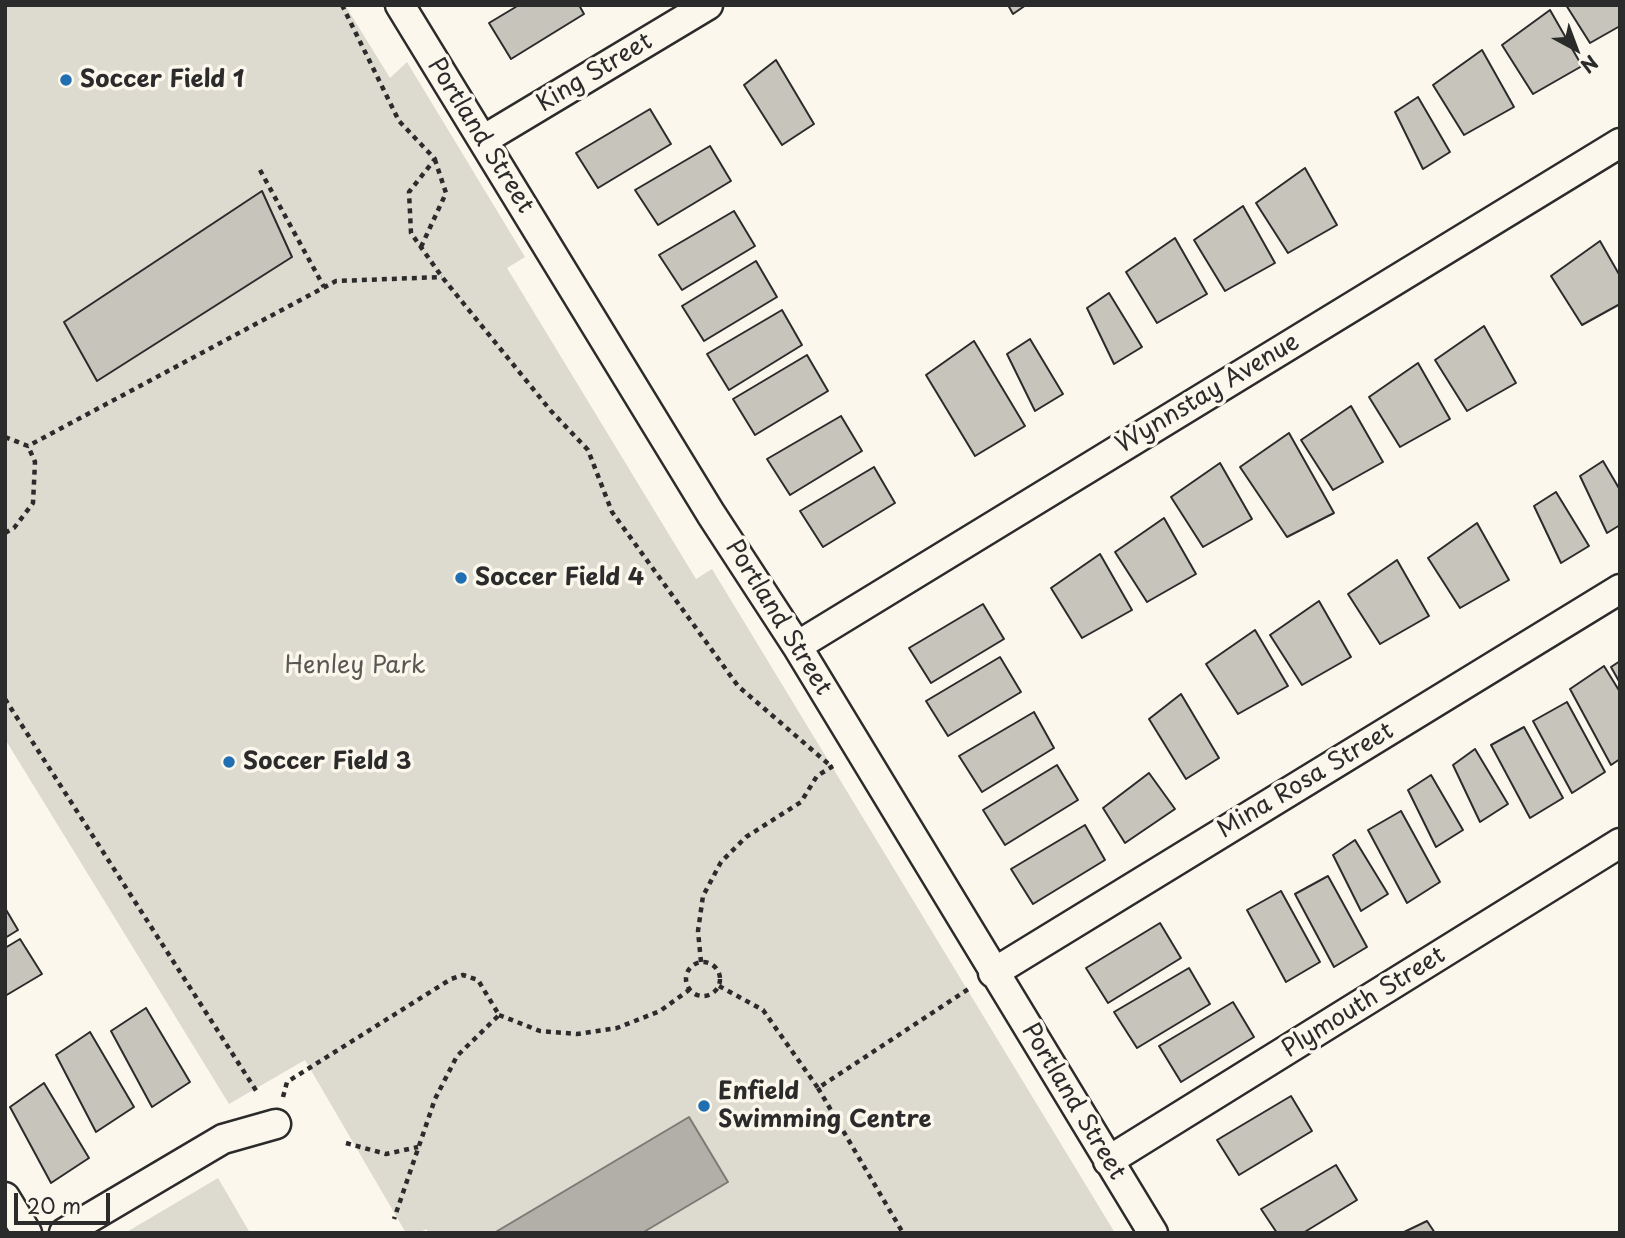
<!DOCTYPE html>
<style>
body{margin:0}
#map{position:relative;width:1625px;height:1238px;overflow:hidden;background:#fbf7ec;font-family:"Playpen Sans",sans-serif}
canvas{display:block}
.frame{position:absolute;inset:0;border:7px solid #2b2b2b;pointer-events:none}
.north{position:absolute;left:1541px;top:14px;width:70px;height:70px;-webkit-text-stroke:5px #fbf7ec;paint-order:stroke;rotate:139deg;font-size:19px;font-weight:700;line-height:28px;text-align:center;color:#2b2b2b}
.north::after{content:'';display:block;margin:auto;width:24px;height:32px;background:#2b2b2b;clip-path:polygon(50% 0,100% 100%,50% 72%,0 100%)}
.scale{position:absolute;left:14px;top:1193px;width:96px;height:32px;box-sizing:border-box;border:4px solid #2b2b2b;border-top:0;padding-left:9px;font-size:21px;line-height:24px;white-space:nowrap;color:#2b2b2b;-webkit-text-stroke:5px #fbf7ec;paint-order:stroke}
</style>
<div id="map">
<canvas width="1625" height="1238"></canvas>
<div class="frame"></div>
<div class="north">N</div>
<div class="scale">20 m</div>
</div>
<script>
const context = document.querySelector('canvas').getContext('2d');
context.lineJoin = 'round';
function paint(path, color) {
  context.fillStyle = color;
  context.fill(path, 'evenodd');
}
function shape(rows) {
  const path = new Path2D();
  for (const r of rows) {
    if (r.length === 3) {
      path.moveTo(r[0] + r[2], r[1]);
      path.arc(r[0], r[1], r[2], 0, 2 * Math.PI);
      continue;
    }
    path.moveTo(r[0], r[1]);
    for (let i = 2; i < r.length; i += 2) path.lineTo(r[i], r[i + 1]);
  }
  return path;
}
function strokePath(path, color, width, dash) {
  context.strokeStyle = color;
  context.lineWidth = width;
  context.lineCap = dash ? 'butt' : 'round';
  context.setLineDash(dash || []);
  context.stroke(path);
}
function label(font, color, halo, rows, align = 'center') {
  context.font = font + ' "Playpen Sans",sans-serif';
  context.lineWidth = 7;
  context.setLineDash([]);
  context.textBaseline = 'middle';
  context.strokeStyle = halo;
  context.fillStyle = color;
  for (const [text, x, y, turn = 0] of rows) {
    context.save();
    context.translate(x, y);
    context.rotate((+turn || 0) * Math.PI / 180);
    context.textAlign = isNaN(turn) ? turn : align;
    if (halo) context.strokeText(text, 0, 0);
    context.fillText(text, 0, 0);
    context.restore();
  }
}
paint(shape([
 [5,5,345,5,390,78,407,62,525,257,507,268,696,579,712,569,1115,1233,429,1233,426,1229,419,1233,406,1233,305,1060,229,1104,5,739],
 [218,1178,250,1233,125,1233]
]), '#dddad0');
const water = shape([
 [689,1117,728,1182,642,1233,494,1233,689,1117]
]);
paint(water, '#b1afa7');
strokePath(water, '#7b7a75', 2);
const building = shape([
 [519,5,579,5,584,14,511,59,489,23,519,5],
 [1008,5,1026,5,1013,14,1008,5],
 [1566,5,1620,5,1620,26,1590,43,1566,5],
 [1550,10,1582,66,1533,94,1502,45,1550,10],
 [1482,50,1514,107,1464,135,1433,85,1482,50],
 [776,60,814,124,782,145,744,85,776,60],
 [1418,97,1450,152,1423,169,1395,112,1418,97],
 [650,109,671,144,598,188,576,153,650,109],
 [710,146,731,181,658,225,635,190,710,146],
 [1305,168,1337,225,1288,253,1256,203,1305,168],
 [262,191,292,257,97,381,64,322,262,191],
 [1243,206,1275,263,1225,291,1194,240,1243,206],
 [734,211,755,246,682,290,659,255,734,211],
 [1175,238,1207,294,1157,323,1126,272,1175,238],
 [1600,241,1620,276,1620,304,1582,325,1551,276,1600,241],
 [756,261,777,297,704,341,682,306,756,261],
 [1109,293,1142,347,1114,364,1087,308,1109,293],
 [782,310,802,345,729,390,707,354,782,310],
 [1484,326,1516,383,1467,411,1435,360,1484,326],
 [1030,339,1063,394,1035,411,1007,354,1030,339],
 [974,341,1025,426,975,456,926,375,974,341],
 [807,355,828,391,755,435,733,399,807,355],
 [1418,363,1450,419,1400,447,1369,397,1418,363],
 [1351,406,1383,462,1333,490,1301,440,1351,406],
 [841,416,862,451,790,495,767,459,841,416],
 [1289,433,1334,513,1287,537,1240,467,1289,433],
 [1603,461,1620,490,1620,525,1607,533,1580,476,1603,461],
 [1220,463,1252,519,1203,547,1171,497,1220,463],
 [874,467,895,503,823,547,800,511,874,467],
 [1556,492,1589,546,1561,563,1534,506,1556,492],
 [1164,518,1196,574,1147,602,1115,552,1164,518],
 [1477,523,1509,580,1460,608,1428,558,1477,523],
 [1100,554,1132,610,1082,638,1051,588,1100,554],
 [1397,560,1429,616,1380,644,1348,594,1397,560],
 [1319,601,1351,657,1302,685,1270,635,1319,601],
 [983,604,1004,639,931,683,909,648,983,604],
 [1255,630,1288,686,1238,714,1206,664,1255,630],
 [1000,657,1021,692,948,736,926,701,1000,657],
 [1620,661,1620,683,1611,667,1620,661],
 [1604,666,1620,692,1620,759,1611,765,1570,689,1604,666],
 [1181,694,1219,758,1186,779,1149,719,1181,694],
 [1567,702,1605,772,1572,793,1533,721,1567,702],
 [1034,712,1054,748,982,792,959,756,1034,712],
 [1524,727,1563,798,1530,818,1491,745,1524,727],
 [1475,749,1508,804,1480,822,1453,765,1475,749],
 [1057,765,1078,800,1005,845,983,810,1057,765],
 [1149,773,1175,809,1125,843,1103,808,1149,773],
 [1431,775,1463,830,1436,847,1408,790,1431,775],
 [1401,811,1440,882,1407,903,1368,830,1401,811],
 [1085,825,1105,860,1033,904,1011,869,1085,825],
 [1355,840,1388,894,1361,911,1333,855,1355,840],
 [1328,876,1367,947,1334,967,1295,894,1328,876],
 [1281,891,1320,962,1286,982,1247,910,1281,891],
 [5,908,18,930,5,938,5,908],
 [1160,923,1181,958,1108,1003,1086,968,1160,923],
 [20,939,42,974,5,996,5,948,20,939],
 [1189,968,1210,1004,1137,1048,1114,1012,1189,968],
 [1233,1002,1254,1037,1181,1082,1159,1046,1233,1002],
 [146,1008,190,1082,152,1107,111,1031,146,1008],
 [90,1032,134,1107,96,1132,56,1055,90,1032],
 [44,1083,89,1158,51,1183,10,1107,44,1083],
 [1291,1096,1312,1131,1239,1175,1217,1140,1291,1096],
 [1336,1165,1357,1200,1303,1233,1277,1233,1261,1209,1336,1165],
 [1427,1221,1435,1233,1402,1233,1427,1221]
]);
paint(building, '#c7c4bc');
strokePath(building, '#2b2b2b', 2);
const minor = shape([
 [400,5,711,514,797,646,1153,1233],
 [483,140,708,5],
 [797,646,1620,143],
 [993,973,1620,589],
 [1108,1161,1620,843],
 [5,1197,27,1233],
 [64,1233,223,1139,276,1124]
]);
strokePath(minor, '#2b2b2b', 33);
strokePath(shape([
 [342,5,399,121,435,159,409,192,411,233,442,277,551,411,588,450,612,512,738,686,832,767],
 [260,170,324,287],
 [421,247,446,193,435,160],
 [5,437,28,446,336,281,442,277],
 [5,533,14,528,33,503,35,462,28,446],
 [5,699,257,1092],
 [703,979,17],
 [701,962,698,931,703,896,721,862,746,837,801,802,817,776,833,766],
 [719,986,763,1010,818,1088,970,988],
 [499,1015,540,1031,577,1034,617,1028,660,1011,689,990],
 [818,1088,903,1233],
 [283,1097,287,1082,451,979,463,975,478,980,499,1015,457,1056,435,1099,394,1219],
 [346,1143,386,1154,418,1147]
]), '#2b2b2b', 4.5, [5, 5]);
strokePath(minor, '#fbf7ec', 28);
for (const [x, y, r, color] of [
 [66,80,7,"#1f6fb2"],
 [461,578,7,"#1f6fb2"],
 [229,762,7,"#1f6fb2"],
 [704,1106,7,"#1f6fb2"]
]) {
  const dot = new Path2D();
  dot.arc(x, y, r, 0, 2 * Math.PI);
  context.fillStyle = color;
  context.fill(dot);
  strokePath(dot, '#fbf7ec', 2.5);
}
label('24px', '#2b2b2b', '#fbf7ec', [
 ["King Street",595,73,-31],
 ["Portland Street",480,136,58],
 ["Wynnstay Avenue",1208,394,-31],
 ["Portland Street",778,618,58],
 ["Mina Rosa Street",1306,781,-31],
 ["Plymouth Street",1364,1003,-32],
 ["Portland Street",1073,1102,59]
]);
label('bold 24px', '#2b2b2b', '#fbf7ec', [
 ["Soccer Field 1",80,80],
 ["Soccer Field 4",475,578],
 ["Soccer Field 3",243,762],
 ["Enfield",718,1092],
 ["Swimming Centre",718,1120]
], 'left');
label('24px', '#585754', '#fbf7ec', [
 ["Henley Park",355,666]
]);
</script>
